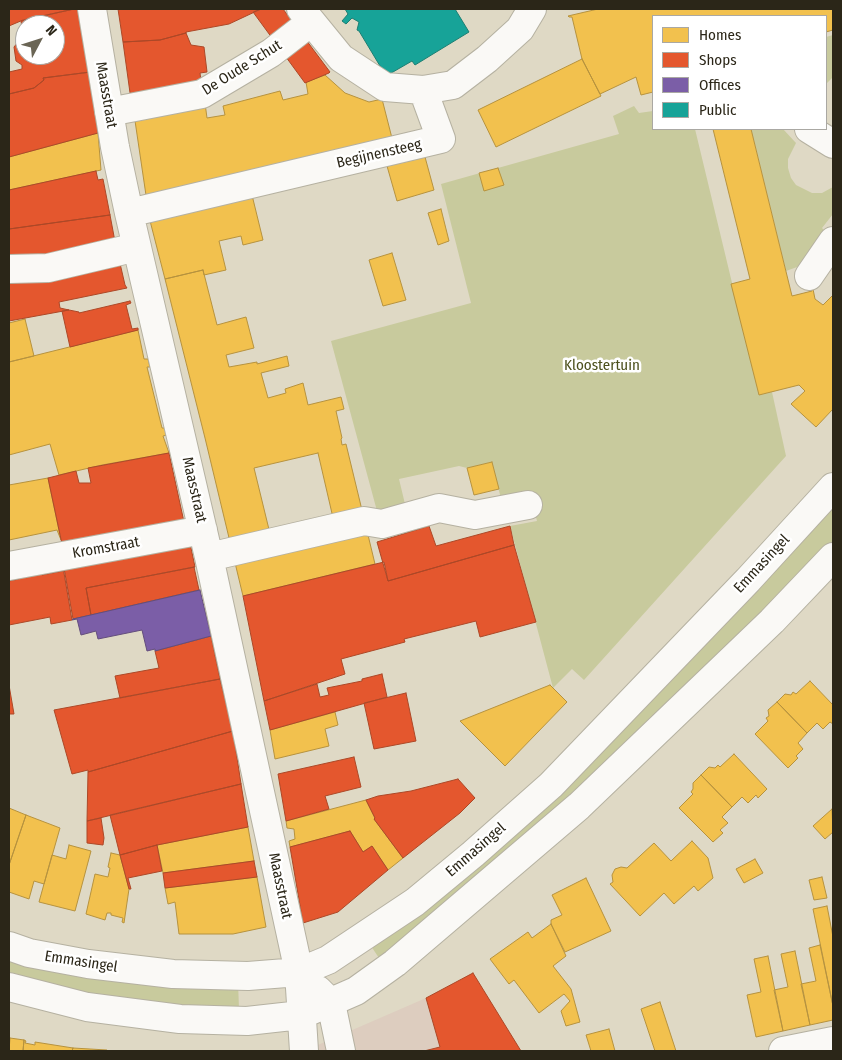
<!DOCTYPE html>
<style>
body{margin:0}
#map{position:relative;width:842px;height:1060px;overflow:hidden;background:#dfd9c5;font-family:"Fira Sans Condensed",sans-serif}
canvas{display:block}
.frame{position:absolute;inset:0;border:10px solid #2b2618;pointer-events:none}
.legend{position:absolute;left:652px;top:15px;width:175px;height:115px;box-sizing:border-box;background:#fff;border:1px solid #aaa8a3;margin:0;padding:6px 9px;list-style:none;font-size:15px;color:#2b2618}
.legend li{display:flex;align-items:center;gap:10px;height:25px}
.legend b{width:25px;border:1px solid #aaa8a3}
.north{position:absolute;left:15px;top:15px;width:50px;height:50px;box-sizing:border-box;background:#fff;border:1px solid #aaa8a3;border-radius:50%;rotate:50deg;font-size:14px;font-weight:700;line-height:20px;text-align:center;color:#2b2618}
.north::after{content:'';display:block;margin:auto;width:18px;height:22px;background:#6a6555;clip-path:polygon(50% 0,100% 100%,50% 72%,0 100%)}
</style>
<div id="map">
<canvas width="842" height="1060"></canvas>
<div class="frame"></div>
<ul class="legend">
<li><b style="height:14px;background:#f2c14e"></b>Homes</li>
<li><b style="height:14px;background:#e4572e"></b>Shops</li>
<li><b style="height:14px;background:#7b5ea7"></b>Offices</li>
<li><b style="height:14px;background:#17a398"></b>Public</li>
</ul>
<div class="north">N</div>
</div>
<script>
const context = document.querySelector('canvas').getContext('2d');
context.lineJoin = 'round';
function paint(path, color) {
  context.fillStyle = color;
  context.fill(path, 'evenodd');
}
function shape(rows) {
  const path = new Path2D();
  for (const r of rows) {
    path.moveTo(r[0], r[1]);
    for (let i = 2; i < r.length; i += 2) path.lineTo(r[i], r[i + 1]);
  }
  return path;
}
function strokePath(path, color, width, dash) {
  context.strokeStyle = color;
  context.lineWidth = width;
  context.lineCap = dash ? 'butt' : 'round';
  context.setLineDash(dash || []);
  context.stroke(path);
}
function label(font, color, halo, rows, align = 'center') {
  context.font = font + ' "Fira Sans Condensed",sans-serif';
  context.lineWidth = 5;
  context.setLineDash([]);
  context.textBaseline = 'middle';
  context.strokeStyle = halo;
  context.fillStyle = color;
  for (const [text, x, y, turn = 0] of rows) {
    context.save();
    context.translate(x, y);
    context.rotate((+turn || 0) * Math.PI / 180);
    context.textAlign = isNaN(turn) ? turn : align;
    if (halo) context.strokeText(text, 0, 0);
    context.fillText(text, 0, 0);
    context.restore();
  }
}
paint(shape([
 [473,973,521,1051,304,1051,426,998]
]), '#ddcdbf');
paint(shape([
 [833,35,833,77,826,84,826,37],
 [634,106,639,113,653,111,653,129,695,129,759,395,772,392,786,456,584,680,572,669,553,688,510,526,537,521,531,498,502,503,492,462,467,468,459,466,399,479,405,504,377,511,331,341,471,303,441,184,619,134,613,116],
 [751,129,783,129,796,143,788,159,788,168,791,178,796,185,812,193,822,193,833,187,833,214,822,228,827,233,797,267,786,271],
 [833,497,833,542,764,614,666,712,381,961,369,943],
 [9,953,238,982,239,1009,120,1003,9,977]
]), '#c8ca9d');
const homes = shape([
 [598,9,833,9,833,30,826,32,826,16,653,16,653,92,641,95,636,77,600,94,582,59,572,17,569,17,568,16,598,9],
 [582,59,601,96,496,147,478,110,582,59],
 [325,75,345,93,369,102,382,99,394,146,147,202,134,114,205,103,207,118,225,115,223,106,280,91,283,100,308,94,306,82,325,75],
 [713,129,751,129,792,296,812,291,811,289,813,289,815,299,823,305,833,295,833,409,816,427,791,404,805,391,799,385,759,395,731,284,750,279,713,129],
 [98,133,101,170,9,190,9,157,98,133],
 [425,157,434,190,397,201,387,166,425,157],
 [498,168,504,185,484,191,479,173,498,168],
 [251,191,263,240,243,245,241,236,219,241,226,270,204,275,203,270,165,279,148,213,251,191],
 [441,209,449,241,438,245,428,213,441,209],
 [392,253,406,300,383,306,369,260,392,253],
 [203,270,217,325,246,317,254,348,226,355,229,367,257,362,257,364,287,356,289,366,261,373,268,398,286,393,285,389,303,383,308,405,341,397,344,409,336,411,342,438,341,439,342,445,346,444,375,564,243,596,205,438,165,279,203,270],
 [318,453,337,535,274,550,254,468,318,453],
 [25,319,34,356,9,362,9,323,25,319],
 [138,330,144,359,148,359,150,367,147,367,162,428,165,428,167,435,163,436,169,453,102,465,59,475,50,444,9,455,9,362,138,330],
 [492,462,499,489,474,495,467,468,492,462],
 [48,478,61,540,57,530,9,540,9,485,48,478],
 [810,681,833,705,833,724,830,722,823,729,817,723,807,733,777,702,785,694,791,695,793,692,796,694,810,681],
 [550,685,567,702,505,766,460,721,550,685],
 [777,702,807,733,798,743,803,749,796,756,798,758,788,768,755,734,768,721,766,718,769,716,768,710,777,702],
 [335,712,338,725,325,729,329,746,275,759,270,730,335,712],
 [734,754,767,789,758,798,756,795,748,803,742,797,732,807,701,775,709,767,715,768,718,765,720,767,734,754],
 [701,775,732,807,722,817,728,823,720,830,723,833,713,842,679,808,693,794,691,792,693,789,693,783,701,775],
 [366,800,375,818,374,819,403,858,388,870,372,846,363,852,350,831,290,847,289,841,295,839,294,829,287,828,286,821,366,800],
 [9,808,26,815,9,865,9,808],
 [832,809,833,832,825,839,813,826,832,809],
 [26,815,60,828,44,884,34,881,29,899,9,892,9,865,26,815],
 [248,827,254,861,163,873,157,845,248,827],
 [692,841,708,858,713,878,698,891,694,886,674,904,664,893,640,916,610,884,613,882,612,875,615,869,621,867,627,868,654,843,671,861,692,841],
 [69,845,91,851,75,911,39,902,52,855,66,859,69,845],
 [111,853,120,855,129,889,124,923,122,922,123,918,111,915,111,913,107,913,105,920,86,914,95,874,108,877,110,868,108,867,111,853],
 [755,859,763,873,744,883,736,869,755,859],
 [257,877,266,927,233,934,179,934,175,902,168,904,165,888,257,877],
 [822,877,827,898,814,900,809,880,822,877],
 [586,878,611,931,565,952,551,924,551,920,562,915,552,895,586,878],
 [827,906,833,937,833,1006,813,909,827,906],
 [551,924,566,956,553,966,571,989,580,1022,566,1026,561,1011,570,1001,564,994,539,1013,514,980,509,984,490,959,528,932,532,938,551,924],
 [820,945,833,1006,833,1020,810,1025,801,984,816,981,809,948,820,945],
 [795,951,810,1025,783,1031,774,990,788,987,781,954,795,951],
 [768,956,783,1031,756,1037,747,995,761,992,754,959,768,956],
 [660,1002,676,1051,655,1051,641,1009,660,1002],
 [609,1029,615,1051,591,1051,586,1035,609,1029],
 [10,1038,24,1040,23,1051,9,1051,10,1038],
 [24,1040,26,1041,25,1043,35,1045,35,1042,73,1048,72,1051,23,1051,24,1040],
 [73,1048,107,1050,107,1051,72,1051,73,1048]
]);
paint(homes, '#f2c14e');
strokePath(homes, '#b6923e', 1);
const shops = shape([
 [9,9,74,9,23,20,9,26,9,9],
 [74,9,84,9,90,72,43,78,44,80,34,88,9,94,9,72,22,69,22,65,16,61,14,47,18,42,24,41,21,21,74,9],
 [25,25,55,25,55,55,25,55,25,25],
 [118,9,261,9,229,24,186,32,186,33,160,40,123,42,118,9],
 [261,9,283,9,330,72,329,73,305,83,253,12,261,9],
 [186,33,191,45,204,47,207,72,200,73,202,89,131,100,123,42,160,40,186,33],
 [91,72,98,133,9,157,9,94,34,88,44,80,43,78,91,72],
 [96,171,98,180,103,179,110,215,9,229,9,190,96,171],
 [110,215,116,247,9,259,9,229,110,215],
 [119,259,125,285,127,288,59,302,60,308,69,310,9,321,9,273,119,259],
 [130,301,131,303,126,305,132,329,138,328,138,330,70,347,62,311,69,310,79,312,79,313,130,301],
 [169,453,184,522,62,544,48,478,76,471,79,483,91,483,88,468,169,453],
 [429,526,436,546,510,526,514,545,388,581,377,542,429,526],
 [190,543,195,567,86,588,91,615,73,619,64,568,190,543],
 [514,545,536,622,480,637,476,621,404,639,405,642,341,659,345,674,264,701,243,596,384,562,388,581,514,545],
 [63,567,72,620,51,624,50,617,9,625,9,581,19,579,18,575,41,570,42,575,63,571,63,567],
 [194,567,199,590,91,615,86,588,194,567],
 [211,636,220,679,120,698,115,676,159,668,155,651,211,636],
 [382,674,387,697,270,730,264,701,317,684,320,697,329,695,327,688,362,681,362,679,382,674],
 [220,679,233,731,88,772,88,770,72,774,54,710,220,679],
 [9,685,14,714,9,714,9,685],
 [406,693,416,741,374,749,364,703,406,693],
 [233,731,241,784,87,821,88,772,233,731],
 [354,757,361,787,325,796,329,809,286,821,278,774,354,757],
 [458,779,475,798,460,813,403,858,374,819,375,818,366,800,378,796,411,791,458,779],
 [241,784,248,827,157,845,120,855,110,815,241,784],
 [101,818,104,838,103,845,87,843,87,821,101,818],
 [350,831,363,852,372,846,388,870,338,912,303,923,290,847,350,831],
 [157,845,162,871,128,878,131,889,129,889,120,855,157,845],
 [254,861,257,877,165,888,163,873,254,861],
 [473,973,521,1051,424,1051,440,1047,426,998,473,973]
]);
paint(shops, '#e4572e');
strokePath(shops, '#ac4827', 1);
const offices = shape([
 [200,590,211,636,155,651,155,649,147,651,142,630,98,639,96,631,81,635,77,619,72,620,73,619,200,590]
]);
paint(offices, '#7b5ea7');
strokePath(offices, '#634d7c', 1);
const public = shape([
 [345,9,455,9,469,32,415,65,412,61,386,76,359,31,357,30,359,22,352,18,346,24,342,21,348,14,345,9]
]);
paint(public, '#17a398');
strokePath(public, '#1d7e72', 1);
const minor = shape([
 [92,9,115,147,129,213,209,557,299,972,304,1051],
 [301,9,341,58,385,87,423,90],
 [109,112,202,94,271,53,311,22],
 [809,129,833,144],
 [129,213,441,139,423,90,453,85,487,59,520,29,532,9],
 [9,269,48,268,137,247],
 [809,276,833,241],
 [209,557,364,521,382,524,439,508,475,515,528,505],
 [9,566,203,530],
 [9,946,29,953,88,964,173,974,248,976,299,972,328,960,415,902,473,854,551,785,748,580,833,487],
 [9,987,87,1007,180,1019,247,1021,301,1015,356,991,395,963,579,806,772,621,833,557],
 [318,990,331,1003,341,1051],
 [783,1051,833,1041]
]);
strokePath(minor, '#b5b1a1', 30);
strokePath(minor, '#faf9f6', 28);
label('15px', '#2b2618', '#fff', [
 ["De Oude Schut",242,68,-32],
 ["Maasstraat",106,95,80],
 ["Begijnensteeg",379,154,-13],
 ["Maasstraat",194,490,77],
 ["Kromstraat",106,548,-10],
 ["Emmasingel",762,564,-47],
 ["Emmasingel",476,850,-41],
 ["Maasstraat",280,886,78],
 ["Emmasingel",81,962,9]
]);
label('15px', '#4c501d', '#fff', [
 ["Kloostertuin",602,366]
]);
</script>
